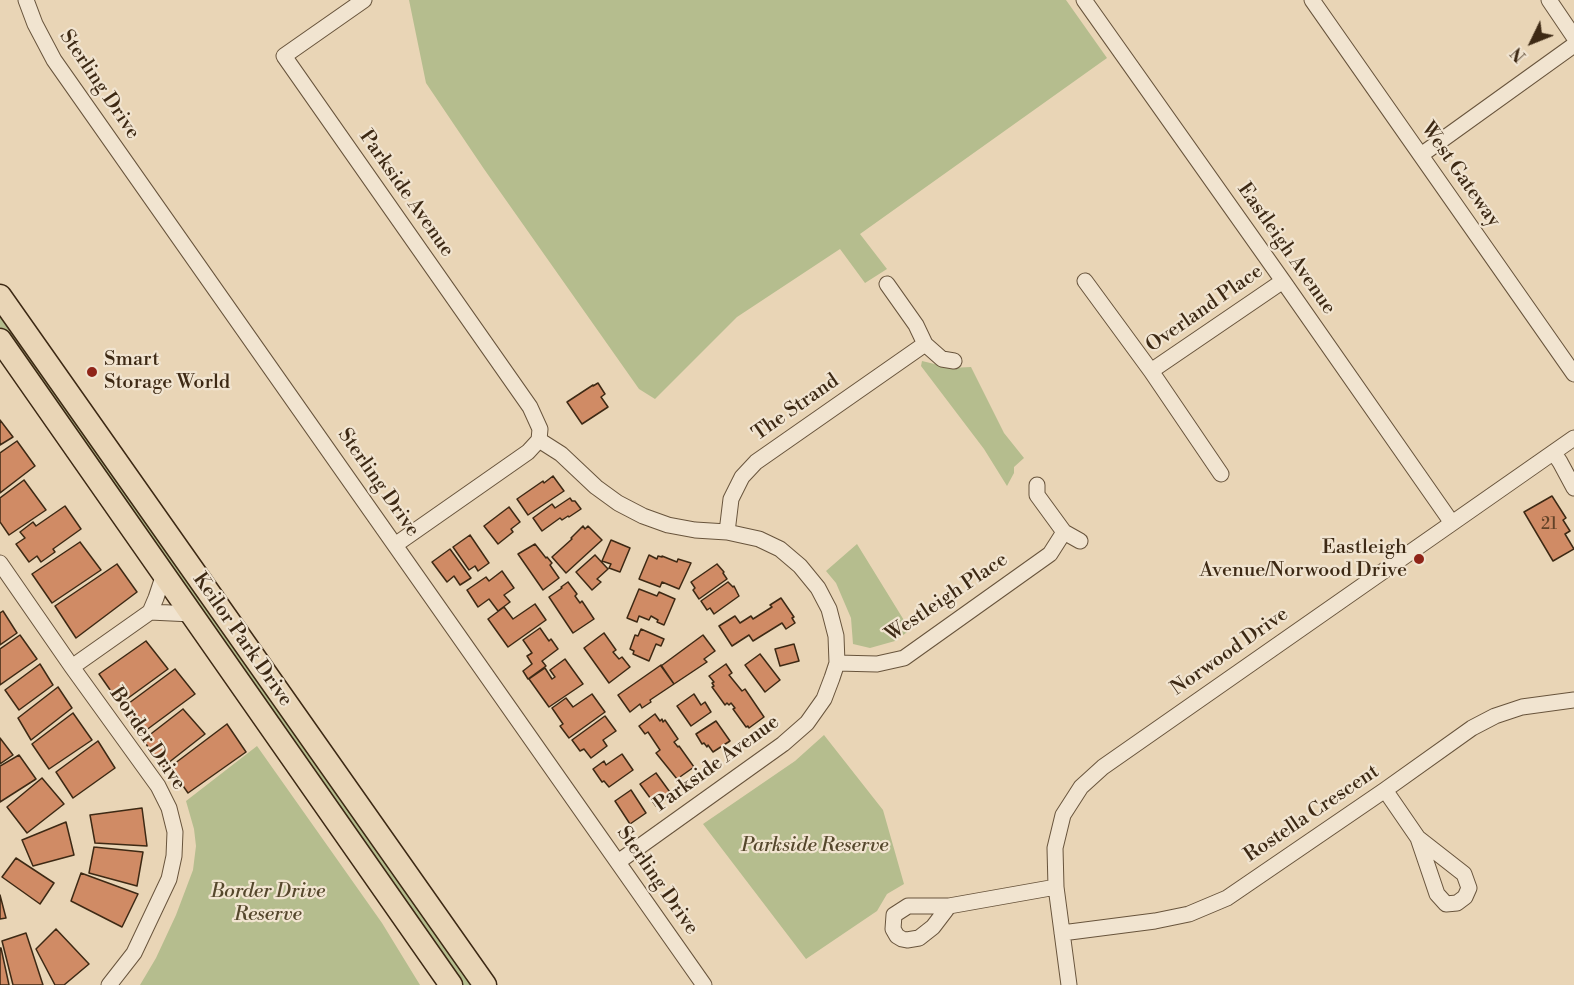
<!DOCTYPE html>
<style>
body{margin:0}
#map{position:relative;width:1574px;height:985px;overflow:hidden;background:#e9d5b6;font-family:"Libre Bodoni",serif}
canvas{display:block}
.north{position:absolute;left:1502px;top:12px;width:60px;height:60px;-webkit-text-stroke:4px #f1e4d0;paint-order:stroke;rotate:227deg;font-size:16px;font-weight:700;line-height:24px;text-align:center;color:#3d2914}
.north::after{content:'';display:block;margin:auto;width:21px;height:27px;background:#3d2914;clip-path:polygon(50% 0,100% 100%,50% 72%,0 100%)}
</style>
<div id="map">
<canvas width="1574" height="985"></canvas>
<div class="north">N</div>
</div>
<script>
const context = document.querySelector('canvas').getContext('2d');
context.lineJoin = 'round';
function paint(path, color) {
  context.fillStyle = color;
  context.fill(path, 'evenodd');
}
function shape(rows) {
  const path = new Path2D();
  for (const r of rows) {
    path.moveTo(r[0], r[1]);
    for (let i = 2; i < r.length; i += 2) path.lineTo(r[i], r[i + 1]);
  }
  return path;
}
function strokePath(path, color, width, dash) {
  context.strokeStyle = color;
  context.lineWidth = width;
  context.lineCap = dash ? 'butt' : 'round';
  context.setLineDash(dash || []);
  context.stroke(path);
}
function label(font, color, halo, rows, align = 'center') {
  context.font = font + ' "Libre Bodoni",serif';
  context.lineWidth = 4.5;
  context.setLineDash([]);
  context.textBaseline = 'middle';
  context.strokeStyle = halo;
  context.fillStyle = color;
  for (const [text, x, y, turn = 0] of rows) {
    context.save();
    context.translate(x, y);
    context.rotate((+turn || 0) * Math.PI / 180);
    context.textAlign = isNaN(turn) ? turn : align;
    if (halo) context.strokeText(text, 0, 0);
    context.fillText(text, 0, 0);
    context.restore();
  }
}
paint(shape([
 [409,0,1066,0,1107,58,860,234,887,269,865,283,840,249,737,317,655,399,639,389,484,169,426,83],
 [0,310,474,985,462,985,0,327],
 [922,361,951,368,971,367,1004,433,1024,458,1014,467,1014,473,1007,486,984,449,921,366],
 [857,544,910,630,895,641,870,648,853,644,851,618,836,583,826,571],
 [824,735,883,810,904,884,887,894,877,911,806,959,703,824,795,761],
 [257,746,382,923,420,985,140,985,156,958,176,915,193,870,196,846,194,829,186,801]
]), '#b5bd8e');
const building = shape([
 [598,383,605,394,601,397,608,407,582,424,567,402,593,385,593,386,598,383],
 [0,420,13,437,0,445,0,420],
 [17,441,35,466,0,493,0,453,17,441],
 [553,476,564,491,528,515,517,499,543,481,544,483,553,476],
 [24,480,46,510,9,535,0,522,0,498,24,480],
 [1552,496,1566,518,1563,520,1570,531,1565,534,1574,549,1553,561,1524,512,1552,496],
 [570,498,572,501,575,501,581,509,569,517,568,516,562,520,560,518,542,531,533,518,552,504,555,508,570,498],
 [65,506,81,529,53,549,55,552,41,562,37,556,29,562,16,544,25,538,20,532,33,522,36,526,65,506],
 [509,507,520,522,511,529,513,532,498,544,484,526,509,507],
 [583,526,585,529,588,526,602,540,566,573,552,557,572,539,571,538,583,526],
 [470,535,489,563,478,571,475,566,469,570,453,547,470,535],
 [611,540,630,548,620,572,609,568,611,564,602,561,611,540],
 [80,542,101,570,52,603,32,574,80,542],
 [535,544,546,558,547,557,552,563,550,565,559,578,543,590,518,554,535,544],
 [450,549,471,578,460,585,454,576,447,582,432,562,450,549],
 [595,555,608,569,597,579,601,582,592,590,576,572,595,555],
 [649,555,657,559,658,556,662,557,662,556,677,562,678,559,691,563,679,589,662,582,660,587,639,579,649,555],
 [117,564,137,592,76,638,55,606,117,564],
 [717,564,724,572,723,573,727,579,699,599,693,590,695,588,691,582,717,564],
 [502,571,514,588,504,595,510,602,498,611,489,599,478,607,467,590,486,577,489,581,502,571],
 [568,582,577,594,575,596,580,603,582,601,594,619,573,633,549,597,562,588,561,587,568,582],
 [728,582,733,587,734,586,739,596,714,614,710,608,707,610,701,601,728,582],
 [639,589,657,596,659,592,675,599,664,625,657,622,658,620,651,616,649,620,639,616,637,622,627,618,639,589],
 [781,598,794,617,792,618,795,623,786,629,782,623,753,641,749,635,732,646,719,626,735,616,740,623,751,616,753,619,772,607,770,605,781,598],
 [535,604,546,620,508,647,488,619,504,607,513,619,535,604],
 [3,611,17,633,0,645,0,613,3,611],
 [540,628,549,641,551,639,558,649,542,661,546,666,528,679,523,671,532,664,527,656,532,653,523,640,540,628],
 [641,629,664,639,661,646,656,644,649,661,633,654,634,651,630,649,635,635,638,636,641,629],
 [604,633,616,650,613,652,619,659,622,657,630,667,609,683,584,648,604,633],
 [20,635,37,659,0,685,0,649,20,635],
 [703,635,715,651,704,659,707,662,674,684,661,666,703,635],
 [146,641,168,669,120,704,99,674,146,641],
 [794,644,799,661,780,666,775,649,794,644],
 [760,654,780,680,765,692,745,665,760,654],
 [565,659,583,684,549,707,529,679,545,668,552,679,555,677,550,670,565,659],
 [40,664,53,685,19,710,5,690,40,664],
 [726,664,732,673,729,675,742,691,745,689,764,717,749,728,748,726,746,727,733,709,735,708,731,703,729,705,727,703,725,705,712,687,714,686,712,683,714,682,709,676,726,664],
 [661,665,674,684,650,700,651,702,642,708,640,704,630,712,618,695,661,665],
 [175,669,195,694,141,734,121,709,175,669],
 [58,687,72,708,31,740,18,718,58,687],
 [592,694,605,712,569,738,560,726,563,724,552,708,566,698,573,707,592,694],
 [694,694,701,705,705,702,711,712,691,726,677,706,694,694],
 [183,709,205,734,163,767,143,740,183,709],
 [73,713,92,740,49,769,32,744,73,713],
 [655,714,660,721,662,719,663,722,665,720,678,739,674,742,678,747,679,746,694,767,677,779,656,753,660,750,648,732,645,734,639,726,655,714],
 [605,716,616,731,603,740,607,746,591,758,584,749,580,751,572,740,605,716],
 [716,721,730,741,713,752,708,745,707,747,704,743,702,744,696,734,716,721],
 [227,724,246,752,188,793,170,767,227,724],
 [0,738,13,755,0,764,0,738],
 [98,741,115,768,73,798,56,772,98,741],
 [622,754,633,770,609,787,604,781,602,782,593,769,604,761,606,765,622,754],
 [19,755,36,779,0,802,0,766,19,755],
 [656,773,672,795,656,806,640,784,656,773],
 [42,778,64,804,27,833,7,807,42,778],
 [631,790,646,813,630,824,615,801,631,790],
 [142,808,147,846,95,843,90,815,142,808],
 [66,822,74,855,33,866,22,840,66,822],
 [94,847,143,852,137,886,89,873,94,847],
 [16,858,54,883,40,904,2,877,16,858],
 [81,873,138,894,122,927,71,901,81,873],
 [0,895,6,918,0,919,0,895],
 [56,929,89,964,64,985,55,985,36,949,56,929],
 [26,933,43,985,13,985,2,941,26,933],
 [0,948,1,948,9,985,0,985,0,948]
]);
paint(building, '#d08b65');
strokePath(building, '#3d2914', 1.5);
const minor = shape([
 [26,0,35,24,54,60,704,985],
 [364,0,284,56,530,407,540,429,539,440,528,452,395,545],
 [1084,0,1283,281,1452,523],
 [1312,0,1574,374],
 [1549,0,1574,37],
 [1421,155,1574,45],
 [1085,281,1151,371,1221,474],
 [887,284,916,325,925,344,942,359,954,361],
 [1151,371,1283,281],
 [539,440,561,454,596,487,618,503,643,516,668,525,695,530,727,532,759,539,780,549,800,566,818,588,829,609,836,636,837,663,832,678,824,699,807,723,783,744,618,862],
 [1554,453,1560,462,1574,488],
 [1037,485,1037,495,1064,532,1080,541],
 [727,532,731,499,742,477,756,462,925,344],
 [0,563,72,667,158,786,169,808,175,832,174,856,169,879,134,953,109,985],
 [150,612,192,614],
 [837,663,877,664,904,658,1050,554,1064,532],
 [72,667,150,612,156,598,164,574],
 [1385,790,1418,838,1437,894,1446,904,1457,903,1465,897,1469,888,1464,874,1418,838],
 [949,906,933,927,919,938,907,940,902,939,897,936,893,929,894,915,908,906,949,906,1056,887],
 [1062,933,1155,921,1189,914,1227,898,1385,790,1472,728,1495,716,1522,707,1574,700],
 [1069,985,1056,887,1055,848,1063,815,1081,787,1103,767,1574,438]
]);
const primary = shape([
 [0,296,485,985],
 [0,340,451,985]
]);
strokePath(minor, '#68543c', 17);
strokePath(primary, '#3d2914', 25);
strokePath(minor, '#f1e4d0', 15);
strokePath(primary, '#e9d5b6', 22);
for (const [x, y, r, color] of [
 [92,372,6,"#8f2418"],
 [1419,559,6,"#8f2418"]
]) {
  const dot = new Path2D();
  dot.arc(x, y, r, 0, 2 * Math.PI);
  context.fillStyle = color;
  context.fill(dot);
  strokePath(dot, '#f1e4d0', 2);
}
label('16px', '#624228', null, [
 ["21",1549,525]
]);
label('20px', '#3d2914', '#f1e4d0', [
 ["Sterling Drive",99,85,56],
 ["West Gateway",1460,175,55],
 ["Parkside Avenue",406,194,55],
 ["Eastleigh Avenue",1286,249,55],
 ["Overland Place",1205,309,-35],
 ["The Strand",796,408,-35],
 ["Sterling Drive",378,483,55],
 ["Westleigh Place",947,598,-34],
 ["Keilor Park Drive",242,640,55],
 ["Norwood Drive",1230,652,-35],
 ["Border Drive",147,739,56],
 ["Parkside Avenue",717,764,-36],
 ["Rostella Crescent",1312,814,-34],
 ["Sterling Drive",657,881,55]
]);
label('20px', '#3d2914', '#f1e4d0', [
 ["Smart",104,360],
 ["Storage World",104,383],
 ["Eastleigh",1407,548,"right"],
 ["Avenue/Norwood Drive",1407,571,"right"]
], 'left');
label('italic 20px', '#55472c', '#f1e4d0', [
 ["Parkside Reserve",815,846],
 ["Border Drive",268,892],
 ["Reserve",268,915]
]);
</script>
